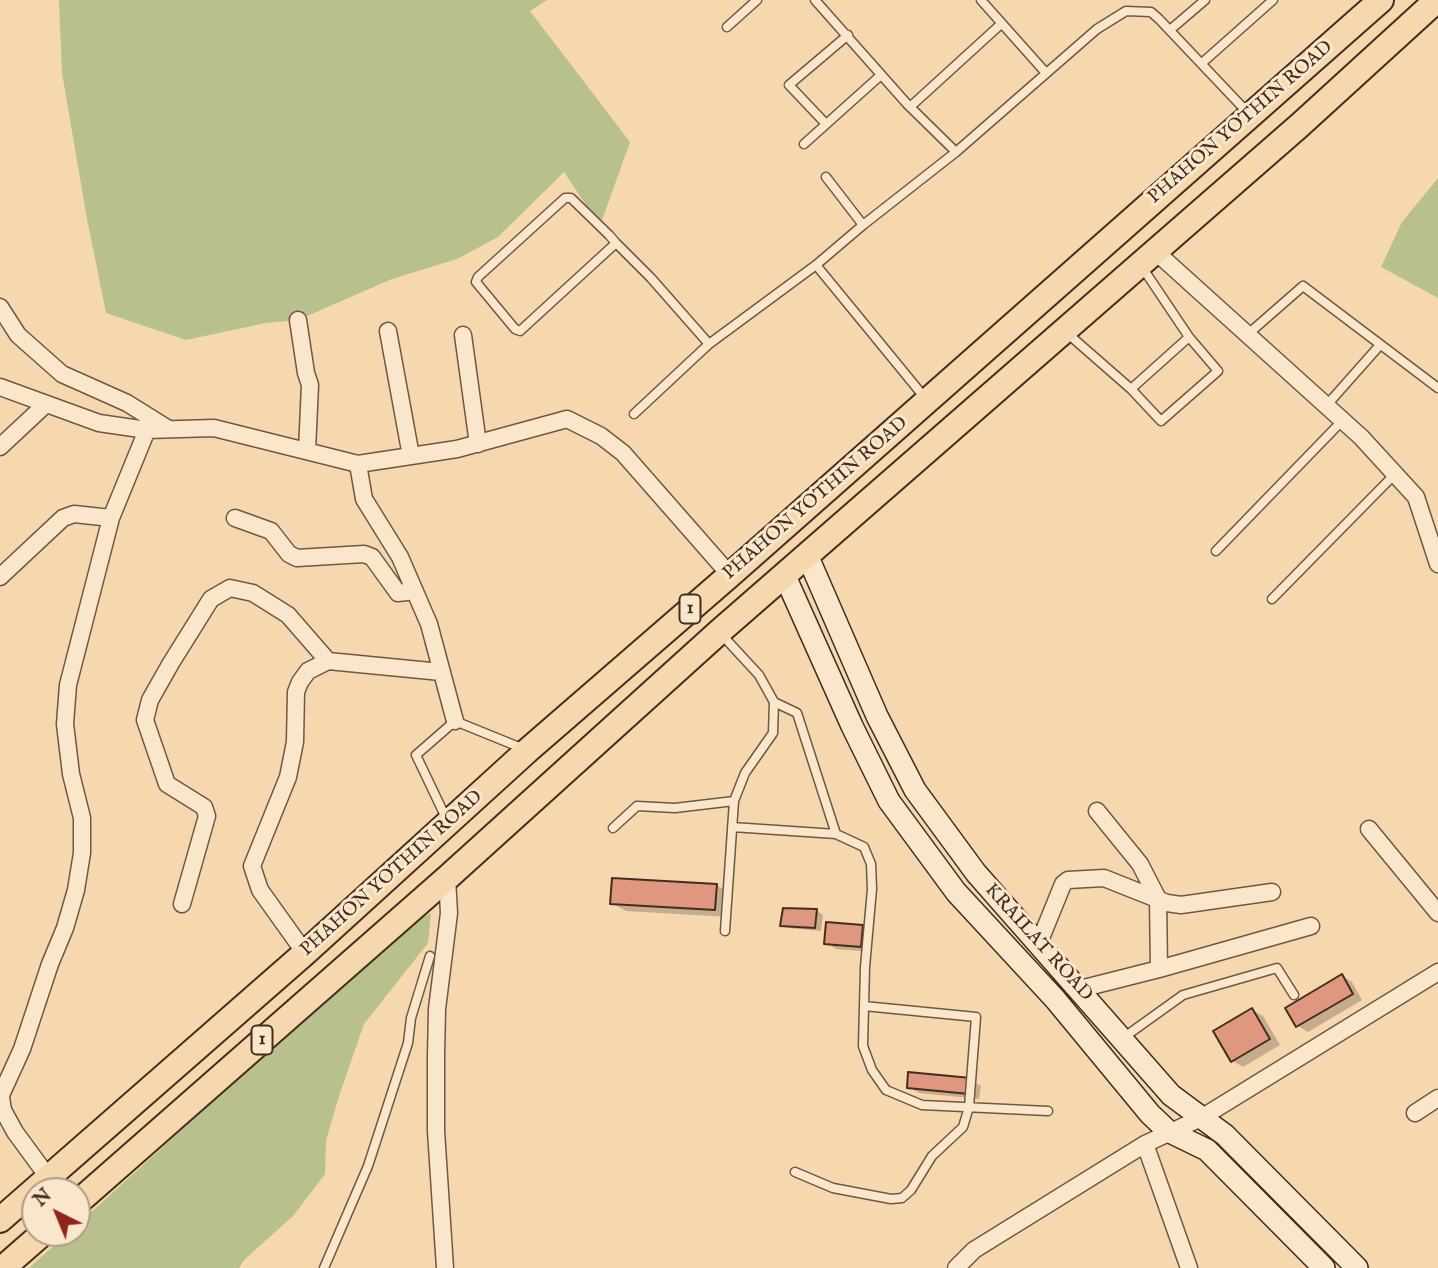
<!DOCTYPE html>
<style>
body{margin:0}
#map{position:relative;width:1438px;height:1268px;overflow:hidden;background:#f6d8af;font-family:"IM FELL English",serif}
canvas{display:block}
.north{position:absolute;left:21px;top:1177px;width:70px;height:70px;box-sizing:border-box;background:#f9e6cb;border:2px solid #b09c87;border-radius:50%;rotate:317deg;font-size:19px;font-weight:700;line-height:28px;text-align:center;color:#432c20}
.north::after{content:'';display:block;margin:auto;width:24px;height:32px;background:#8f2418;clip-path:polygon(50% 0,100% 100%,50% 72%,0 100%)}
</style>
<div id="map">
<canvas width="1438" height="1268"></canvas>
<div class="north">N</div>
</div>
<script>
const context = document.querySelector('canvas').getContext('2d');
context.lineJoin = 'round';
function paint(path, color) {
  context.fillStyle = color;
  context.fill(path, 'evenodd');
}
function shape(rows) {
  const path = new Path2D();
  for (const r of rows) {
    path.moveTo(r[0], r[1]);
    for (let i = 2; i < r.length; i += 2) path.lineTo(r[i], r[i + 1]);
  }
  return path;
}
function strokePath(path, color, width, dash) {
  context.strokeStyle = color;
  context.lineWidth = width;
  context.lineCap = dash ? 'butt' : 'round';
  context.setLineDash(dash || []);
  context.stroke(path);
}
function label(font, color, halo, rows, align = 'center') {
  context.font = font + ' "IM FELL English",serif';
  context.lineWidth = 6;
  context.setLineDash([]);
  context.textBaseline = 'middle';
  context.strokeStyle = halo;
  context.fillStyle = color;
  for (const [text, x, y, turn = 0] of rows) {
    context.save();
    context.translate(x, y);
    context.rotate((+turn || 0) * Math.PI / 180);
    context.textAlign = isNaN(turn) ? turn : align;
    if (halo) context.strokeText(text, 0, 0);
    context.fillText(text, 0, 0);
    context.restore();
  }
}
paint(shape([
 [59,0,547,0,530,11,630,142,600,226,564,172,498,237,457,259,392,279,298,320,266,323,186,340,106,313,87,219,62,73],
 [1438,178,1438,298,1381,267,1402,222],
 [431,913,428,943,364,1024,338,1099,326,1141,325,1174,293,1216,244,1260,239,1268,29,1268,68,1233,77,1233,77,1225,407,925]
]), '#b8c08e');
paint(shape([
 [716,885,730,893,729,917,626,911,612,903],
 [817,911,823,915,821,931,788,928,782,925],
 [863,926,873,932,871,952,836,949,826,943],
 [1342,976,1352,982,1362,1000,1308,1032,1298,1026],
 [1252,1010,1263,1016,1280,1045,1243,1067,1233,1061],
 [970,1080,981,1086,979,1099,919,1093,908,1087]
]), '#0003');
const building = shape([
 [612,878,717,884,715,910,610,904,612,878],
 [783,908,817,909,815,928,780,926,783,908],
 [826,922,863,925,861,947,824,944,826,922],
 [1342,974,1353,994,1296,1027,1285,1008,1342,974],
 [1252,1008,1270,1039,1231,1062,1213,1031,1252,1008],
 [908,1072,971,1078,969,1094,907,1088,908,1072]
]);
paint(building, '#df977f');
strokePath(building, '#432c20', 2);
const lane = shape([
 [815,0,908,105,956,152],
 [981,0,1046,73],
 [727,27,757,0],
 [1170,30,1205,0],
 [1202,63,1273,0],
 [910,107,1001,24],
 [826,124,789,85,848,35],
 [804,144,881,75],
 [826,177,863,225],
 [616,243,520,331,515,329,476,282,478,277,565,198,571,198,609,235,616,243,651,278,709,344],
 [816,265,925,398],
 [1067,333,1131,389,1189,337,1142,267],
 [1247,335,1303,286,1438,388],
 [1131,389,1161,421,1218,371,1189,337],
 [1326,406,1380,345],
 [634,414,709,344,816,265,863,225,956,152,1097,29,1126,11,1151,12,1159,19,1248,113],
 [1216,551,1342,421],
 [1272,599,1395,474],
 [722,635,759,675,774,702,773,733,745,773,734,801,725,931],
 [774,702,797,713,836,834,864,847,871,864,872,889,865,967,863,1046,872,1070,886,1090,922,1105,1048,1111],
 [447,820,416,755,455,721,524,749],
 [732,827,836,834],
 [613,828,637,806,675,808,734,801],
 [1123,1038,1183,995,1277,968,1294,995],
 [795,1172,833,1188,891,1199,902,1198,911,1190,932,1156,963,1127,969,1107,976,1017,864,1006],
 [324,1268,368,1166,408,1043,411,1018,430,956]
]);
const street = shape([
 [1156,252,1361,437,1416,497,1438,564],
 [0,307,18,335,62,374,127,403,167,428],
 [298,320,306,373,310,385,307,451],
 [388,331,411,456],
 [463,335,478,444],
 [0,387,99,423,147,430,214,428,358,464,457,449,567,419,601,436,623,453,730,575],
 [0,447,46,404],
 [358,464,364,499,400,557,429,624,455,721],
 [235,518,271,531,289,554,297,558,364,554,372,557,398,593,415,591],
 [0,577,63,518,74,514,111,518],
 [1097,811,1140,864,1158,899,1159,969],
 [1369,829,1438,913],
 [182,904,207,816,204,807,167,784,145,720,150,700,171,663,211,599,230,588,253,593,288,615,328,661],
 [1039,943,1063,884,1068,880,1104,878,1167,903,1181,905,1272,892],
 [305,953,260,890,252,866,288,777,295,742,296,692,300,682,308,671,328,661,441,672],
 [1080,989,1159,969,1311,926],
 [0,1091,3,1110,15,1132,48,1177],
 [1,1095,22,1049,50,964,65,928,76,890,82,853,82,818,71,774,65,724,68,685,111,518,147,430],
 [1415,1113,1438,1098],
 [1145,1144,1189,1268],
 [445,1268,436,1131,436,1056,437,1009,449,913,447,878],
 [956,1268,974,1250,1145,1144,1201,1118,1438,972]
]);
const secondary = shape([
 [807,555,877,716,915,790,976,873,1171,1095,1225,1135,1357,1268],
 [784,574,852,726,889,801,956,892,1055,999,1150,1114,1168,1131,1207,1150,1324,1268]
]);
const primary = shape([
 [77,1203,447,878,719,632,1300,125,1437,0],
 [0,1220,305,953,527,751,730,575,1381,0],
 [3,1268,43,1233]
]);
strokePath(lane, '#705744', 11);
strokePath(street, '#705744', 19);
strokePath(secondary, '#432c20', 24);
strokePath(primary, '#432c20', 28);
strokePath(lane, '#f9e6cb', 8);
strokePath(street, '#f9e6cb', 16);
strokePath(secondary, '#f9e6cb', 21);
strokePath(primary, '#f6d8af', 24);
for (const [x, y, w] of [
 [690,609,21],
 [262,1040,21]
]) {
  const box = new Path2D();
  box.roundRect(x - w / 2, y - 14.5, w, 29, 5);
  context.fillStyle = '#f9e6cb';
  context.fill(box);
  strokePath(box, '#432c20', 2);
}
label('bold 18px', '#432c20', null, [
 ["1",690,609],
 ["1",262,1040]
]);
label('19px', '#432c20', '#f9e6cb', [
 ["PHAHON YOTHIN ROAD",1241,123,-41],
 ["PHAHON YOTHIN ROAD",816,499,-41],
 ["PHAHON YOTHIN ROAD",392,874,-42],
 ["KRAILAT ROAD",1038,943,48]
]);
</script>
